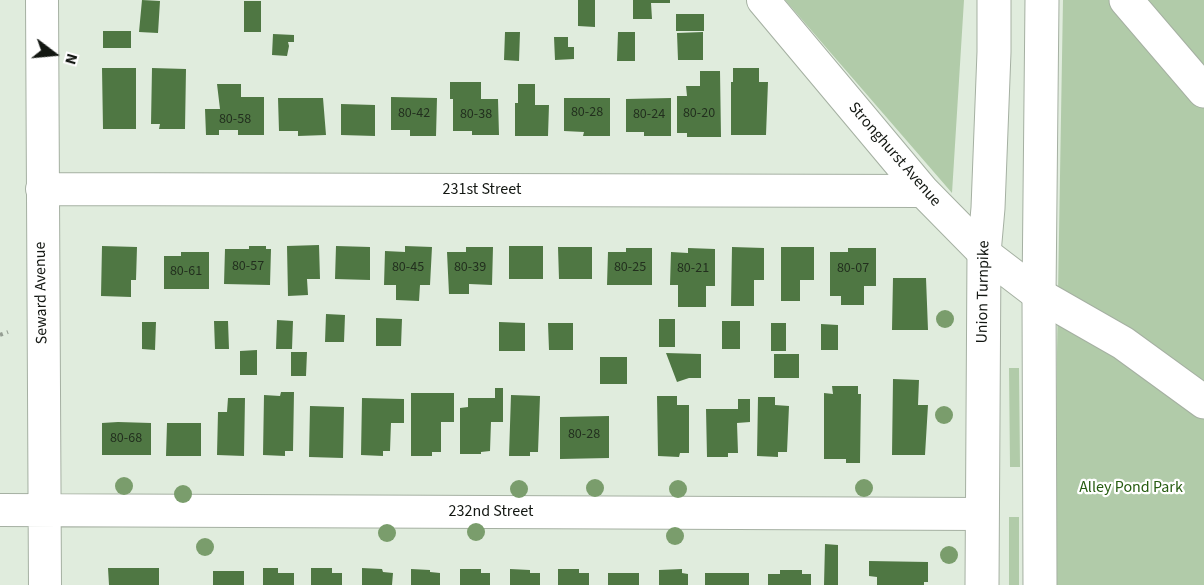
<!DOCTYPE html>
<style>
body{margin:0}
#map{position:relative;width:1204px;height:585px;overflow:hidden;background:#e0ecdd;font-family:"Source Sans 3",sans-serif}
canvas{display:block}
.north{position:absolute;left:24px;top:24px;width:60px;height:60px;-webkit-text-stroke:4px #fff;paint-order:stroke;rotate:106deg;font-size:16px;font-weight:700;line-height:24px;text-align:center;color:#131712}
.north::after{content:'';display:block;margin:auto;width:21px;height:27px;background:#131712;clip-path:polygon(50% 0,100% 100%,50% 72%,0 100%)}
</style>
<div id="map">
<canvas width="1204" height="585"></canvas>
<div class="north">N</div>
</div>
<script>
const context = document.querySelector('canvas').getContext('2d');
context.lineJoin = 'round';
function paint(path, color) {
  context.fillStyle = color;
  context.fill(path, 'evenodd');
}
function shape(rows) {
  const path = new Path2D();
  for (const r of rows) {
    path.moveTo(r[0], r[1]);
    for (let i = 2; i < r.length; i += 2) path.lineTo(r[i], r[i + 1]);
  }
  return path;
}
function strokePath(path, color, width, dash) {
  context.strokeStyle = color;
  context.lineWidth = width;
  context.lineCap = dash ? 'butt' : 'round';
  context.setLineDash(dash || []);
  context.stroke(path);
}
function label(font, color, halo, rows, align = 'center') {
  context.font = font + ' "Source Sans 3",sans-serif';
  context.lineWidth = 4.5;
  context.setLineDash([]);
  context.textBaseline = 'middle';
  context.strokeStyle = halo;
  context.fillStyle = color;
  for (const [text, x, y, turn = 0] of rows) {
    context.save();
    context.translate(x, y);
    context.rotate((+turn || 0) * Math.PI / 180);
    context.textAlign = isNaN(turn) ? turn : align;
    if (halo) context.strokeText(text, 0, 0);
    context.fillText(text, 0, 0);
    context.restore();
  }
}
paint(shape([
 [785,0,964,0,952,193],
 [1063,0,1204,0,1204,585,1056,585,1057,352],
 [1009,368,1019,368,1020,467,1010,467],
 [1009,517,1019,517,1019,585,1009,585]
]), '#b1cba9');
paint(shape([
 [142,0,160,1,158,33,139,32],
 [578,0,595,0,595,27,578,26],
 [633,0,670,0,670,3,651,3,652,19,633,19],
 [244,1,261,1,261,32,244,32],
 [676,14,704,14,704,31,676,31],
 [103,31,131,31,131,48,103,48],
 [505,32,520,32,519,61,504,60],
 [618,32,635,32,635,61,617,61],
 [703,32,703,60,678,60,677,33],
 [273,34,294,35,294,42,288,42,289,46,287,56,272,55],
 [554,37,568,37,568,47,574,47,574,59,555,60],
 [102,68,136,68,136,129,103,129],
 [152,68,186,69,185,129,159,129,160,124,151,124],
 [733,68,759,68,759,82,768,82,766,135,731,135,731,82,733,82],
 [700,71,720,71,721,137,687,137,687,133,677,133,677,96,687,96,686,86,700,86],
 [450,82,481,82,481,99,498,99,499,135,472,135,472,131,453,131,453,99,450,99],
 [217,84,241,84,241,97,264,97,264,135,238,135,238,130,219,130,219,135,206,135,205,109,220,109],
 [518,84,535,84,535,105,549,105,548,136,515,136,515,103,518,103],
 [391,97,437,98,436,136,410,136,410,130,391,130],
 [278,98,323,98,326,135,298,136,298,131,279,131],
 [564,98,610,98,610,136,583,136,584,132,564,131],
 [671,98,671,136,644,136,644,132,626,132,626,99],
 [341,104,375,105,375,136,341,135],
 [319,245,320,279,307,279,308,295,288,296,287,246],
 [102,246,137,247,136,280,131,280,131,297,101,296],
 [249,246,266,246,266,249,271,249,270,285,224,284,225,249,249,249],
 [336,246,370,247,370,280,335,279],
 [405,246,432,247,430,285,420,285,419,301,396,300,396,285,384,285,385,251,405,252],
 [509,246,543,246,543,279,509,279],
 [466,247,493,247,492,285,469,284,469,294,449,294,447,252,466,252],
 [558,247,592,247,592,279,559,279],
 [732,247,764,248,764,280,754,280,754,306,731,306],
 [781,247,814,247,814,280,800,280,800,301,781,301],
 [626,248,652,248,652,285,607,285,608,252,626,252],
 [688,248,715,249,715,286,706,286,706,307,678,307,678,285,670,285,671,252,688,253],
 [848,248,876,248,876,286,864,286,864,305,841,305,841,296,830,296,830,252,848,252],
 [181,252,209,252,209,289,164,289,164,256,181,256],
 [893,278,926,278,928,330,892,330],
 [326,314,345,315,344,342,325,342],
 [376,318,402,319,401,346,376,346],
 [659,319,675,319,675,347,659,347],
 [277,320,293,321,292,349,276,349],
 [214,321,228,321,229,349,215,349],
 [722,321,740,321,740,349,722,349],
 [142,322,156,322,155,350,142,349],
 [499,322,525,323,525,351,499,351],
 [548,323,573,323,573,350,549,350],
 [771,323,786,323,786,351,771,351],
 [821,324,838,325,838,350,821,350],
 [257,350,257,375,240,375,240,351],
 [291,352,307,352,306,376,291,376],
 [666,353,701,354,701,378,689,378,677,382],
 [774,354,799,354,799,378,774,378],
 [600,357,627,357,627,384,600,384],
 [893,379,919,380,918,405,928,405,925,455,892,455],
 [832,386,858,386,858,394,861,394,860,463,846,463,846,459,824,459,824,393,833,394],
 [495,388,503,388,503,422,491,422,490,451,481,452,481,454,460,454,460,408,468,407,468,398,495,398],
 [281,392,294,392,293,451,285,451,285,456,263,455,264,395,280,396],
 [411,393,454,393,454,422,441,422,441,452,432,452,432,456,411,456],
 [511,395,540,396,538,452,530,452,530,456,509,456],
 [657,396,677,396,677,405,689,405,689,453,680,453,679,457,658,456],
 [758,397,775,397,775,405,789,406,787,452,778,452,778,457,757,456],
 [228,398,245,398,244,456,217,455,218,412,227,412],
 [362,398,404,399,404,423,391,423,390,451,383,451,383,456,361,455],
 [738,399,750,399,750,422,737,423,738,453,728,453,728,457,707,457,706,409,738,409],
 [310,406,344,407,343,458,309,457],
 [609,416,609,458,560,459,560,417],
 [118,422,151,423,151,455,102,455,102,423],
 [167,423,201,423,201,456,166,456],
 [825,544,838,545,838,585,824,585],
 [869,561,928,562,928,582,924,582,924,585,877,585,877,577,869,576],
 [108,568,159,568,159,585,109,585],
 [263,568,278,568,278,573,294,573,294,585,263,585],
 [311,568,332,568,332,573,342,573,342,585,311,585],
 [362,568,382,569,383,572,393,573,392,585,362,585],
 [411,569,430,570,430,572,440,573,440,585,411,585],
 [460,569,481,569,481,573,490,573,490,585,460,585],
 [510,569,530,570,530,573,540,573,540,585,510,585],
 [558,569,579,569,579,573,589,573,589,585,558,585],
 [682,569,682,573,688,574,688,585,659,585,659,570],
 [780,570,802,570,802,574,811,574,811,585,768,585,768,574,780,574],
 [213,571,244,571,244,585,213,585],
 [608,573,639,573,639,585,608,585],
 [705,573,749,573,749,585,705,585]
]), '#4f7743');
const street = shape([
 [42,0,45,585],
 [763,0,923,191,984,253,1039,295],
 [42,189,923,191],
 [0,510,982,514]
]);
const primary = shape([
 [982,585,984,253,988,208,994,52,994,0],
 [1040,585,1039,295,1042,0]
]);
const highway = shape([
 [1126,0,1204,91],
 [1039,295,1123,343,1204,402]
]);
strokePath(street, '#a5b0a2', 34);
strokePath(primary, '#a5b0a2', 35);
strokePath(highway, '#a5b0a2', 35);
strokePath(shape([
 [0,335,8,332]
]), '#959e93', 4, [3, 4.5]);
strokePath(street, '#fff', 32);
strokePath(primary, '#fff', 33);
strokePath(highway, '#fff', 33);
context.fillStyle = '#7a9d6c';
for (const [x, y] of [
 [945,319],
 [944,415],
 [124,486],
 [595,488],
 [864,488],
 [519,489],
 [678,489],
 [183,494],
 [476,532],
 [387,533],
 [675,536],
 [205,547],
 [949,555]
]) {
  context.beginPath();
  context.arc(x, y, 9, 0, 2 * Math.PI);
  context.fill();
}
label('14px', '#222f1e', null, [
 ["80-28",587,113],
 ["80-42",414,114],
 ["80-20",699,114],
 ["80-38",476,115],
 ["80-24",649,115],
 ["80-58",235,120],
 ["80-57",248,267],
 ["80-45",408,268],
 ["80-39",470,268],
 ["80-25",630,268],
 ["80-21",693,269],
 ["80-07",853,269],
 ["80-61",186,272],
 ["80-28",584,435],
 ["80-68",126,439]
]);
label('16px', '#131712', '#fff', [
 ["Stronghurst Avenue",894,155,49],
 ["231st Street",482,190],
 ["Union Turnpike",984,292,-89],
 ["Seward Avenue",42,293,-91],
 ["232nd Street",491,512]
]);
label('16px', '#265c10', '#fff', [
 ["Alley Pond Park",1131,488]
]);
</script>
